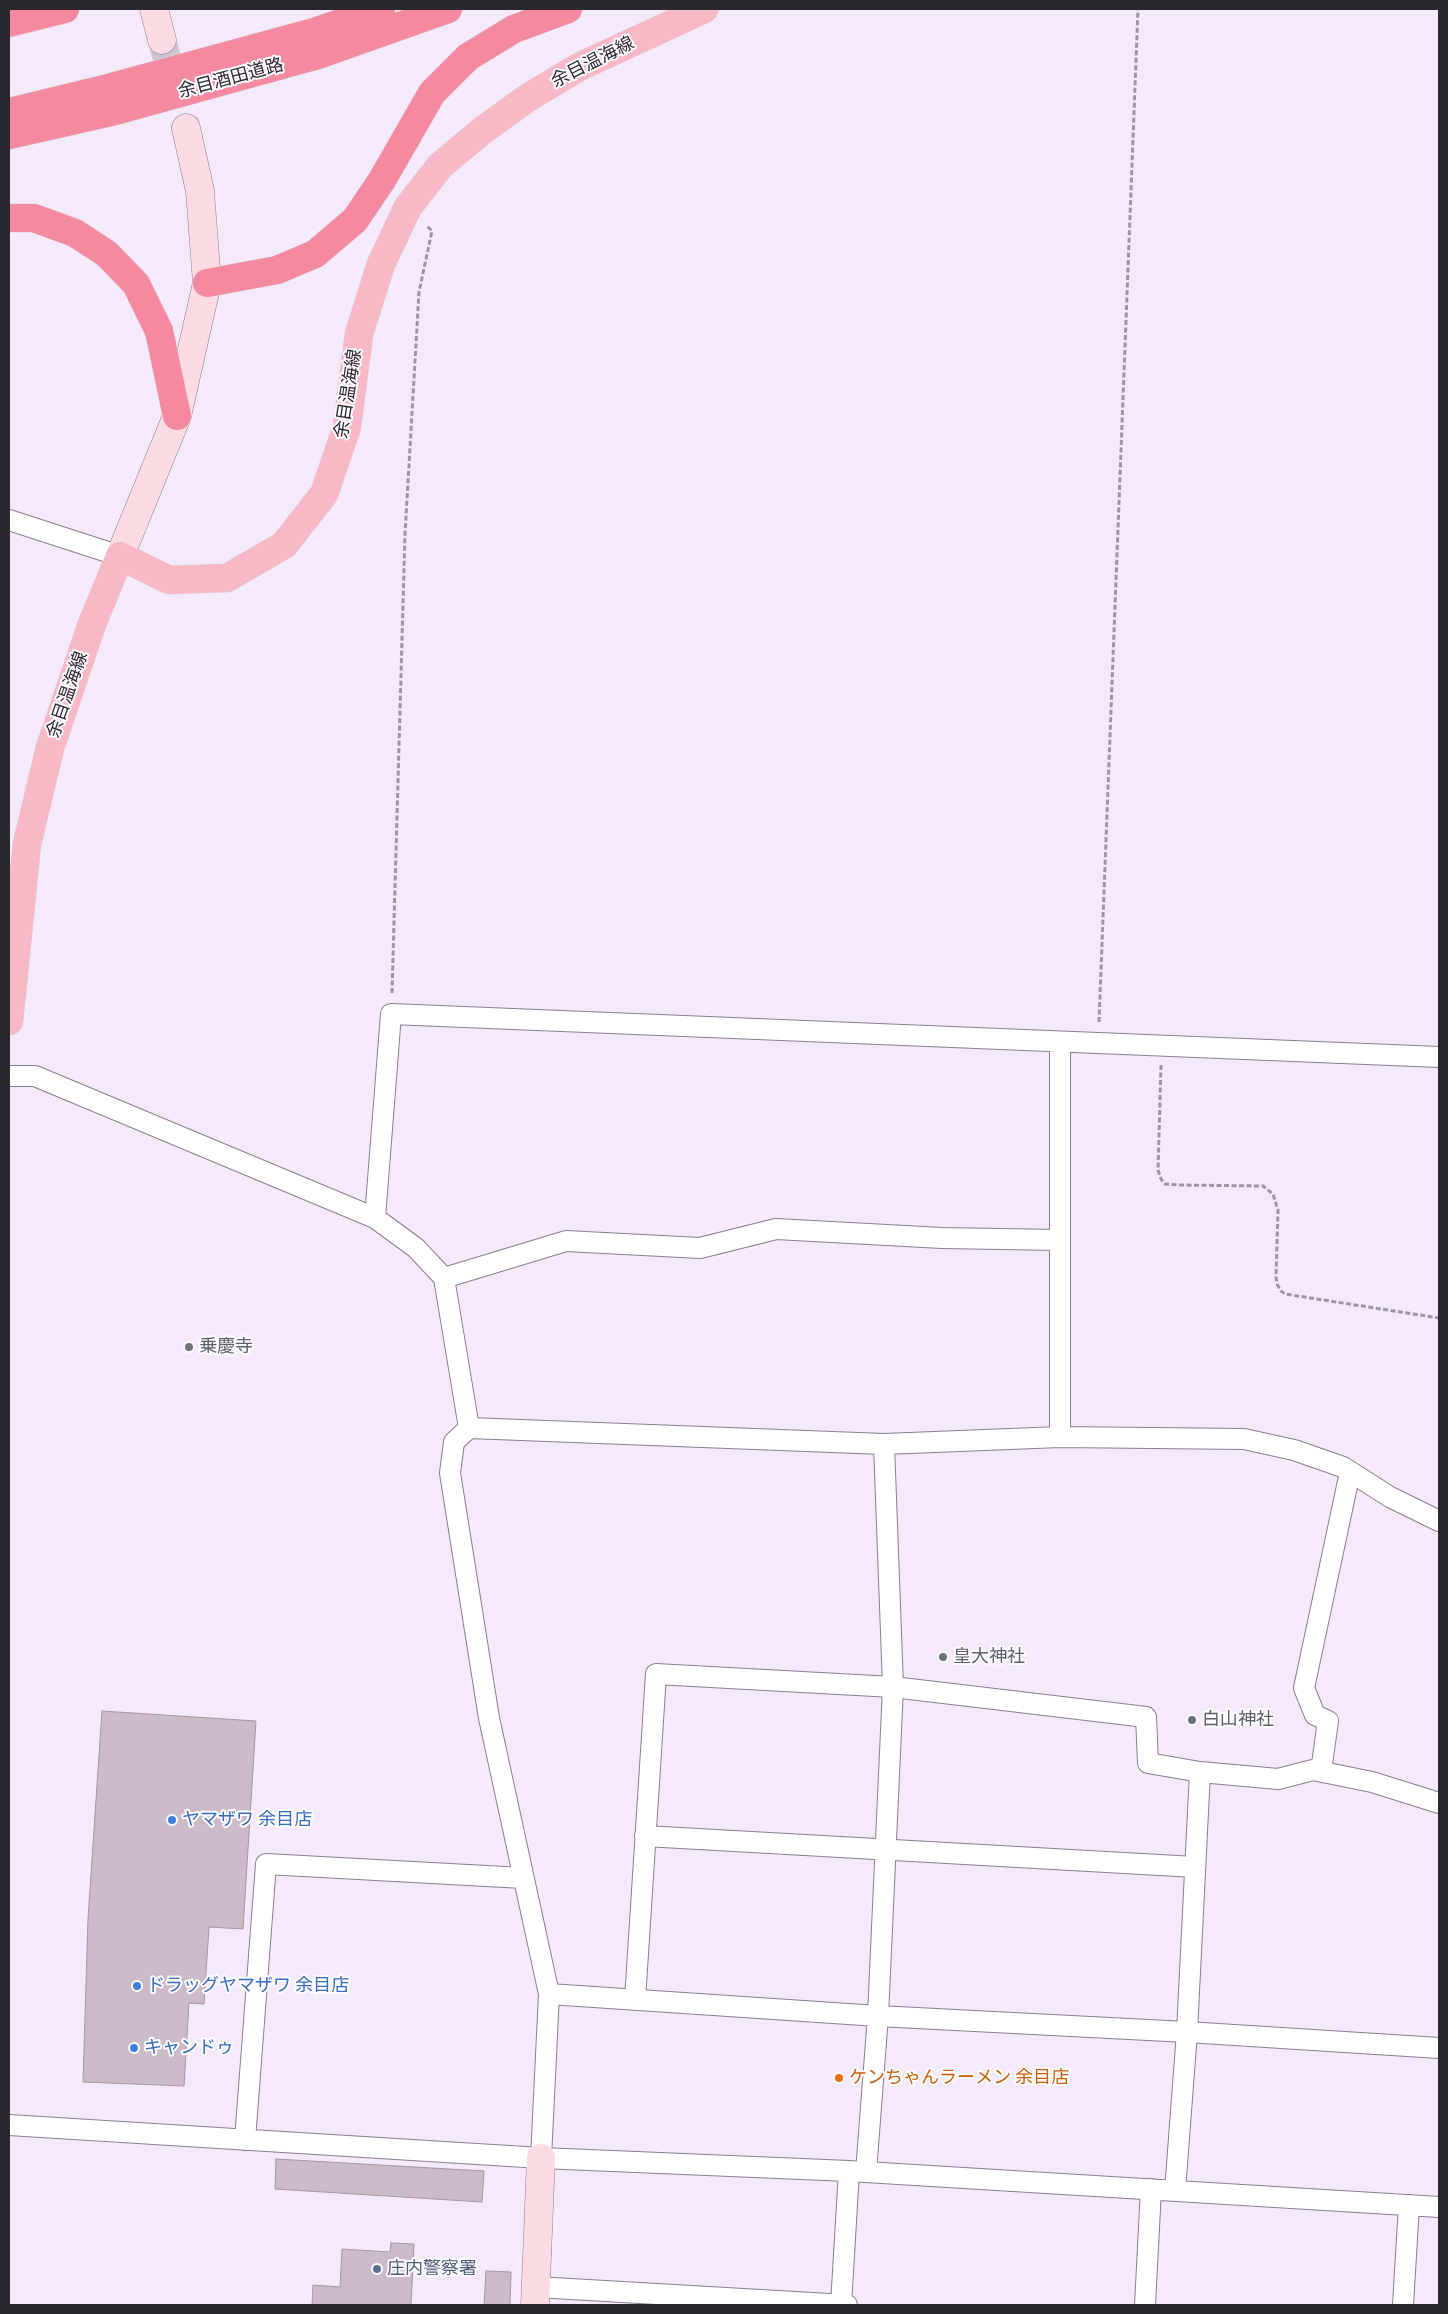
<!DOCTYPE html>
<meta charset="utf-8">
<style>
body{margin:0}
#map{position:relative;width:1448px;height:2314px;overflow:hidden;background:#f5eafc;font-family:"Source Serif 4",serif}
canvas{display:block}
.frame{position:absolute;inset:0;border:10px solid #2b272e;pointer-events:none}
</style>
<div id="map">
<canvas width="1448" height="2314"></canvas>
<div class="frame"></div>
</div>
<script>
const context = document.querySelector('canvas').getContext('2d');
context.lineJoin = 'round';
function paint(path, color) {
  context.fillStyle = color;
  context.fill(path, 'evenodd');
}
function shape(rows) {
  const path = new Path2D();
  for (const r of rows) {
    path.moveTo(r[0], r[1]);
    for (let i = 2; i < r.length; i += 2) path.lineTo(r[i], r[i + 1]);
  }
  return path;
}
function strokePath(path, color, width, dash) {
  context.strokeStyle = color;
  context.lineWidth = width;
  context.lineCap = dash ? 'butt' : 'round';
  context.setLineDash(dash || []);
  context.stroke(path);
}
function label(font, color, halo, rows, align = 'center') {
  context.font = font + ' "Source Serif 4","Noto Sans JP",serif';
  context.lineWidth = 4;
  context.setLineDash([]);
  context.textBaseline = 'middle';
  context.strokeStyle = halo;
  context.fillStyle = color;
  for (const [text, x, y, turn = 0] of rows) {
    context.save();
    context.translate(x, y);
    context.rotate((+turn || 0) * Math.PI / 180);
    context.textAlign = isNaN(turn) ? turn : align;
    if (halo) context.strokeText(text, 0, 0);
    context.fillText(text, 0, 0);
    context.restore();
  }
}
const building = shape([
 [102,1711,256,1721,243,1929,209,1927,204,2004,189,2003,184,2086,83,2082,88,1919,102,1711],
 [276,2159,484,2171,482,2202,275,2189,276,2159],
 [391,2243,414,2244,411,2305,312,2305,313,2285,340,2287,342,2249,390,2252,391,2243],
 [486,2271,511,2272,510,2305,484,2305,486,2271]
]);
paint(building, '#cbbac7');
strokePath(building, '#a595a1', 1);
strokePath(shape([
 [162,40,186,128]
]), '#cdc3d3', 28, [28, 14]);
const street = shape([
 [9,520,120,556],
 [1060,1043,1060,1437],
 [9,1076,35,1076,375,1218,416,1248,444,1278,469,1428],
 [375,1218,391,1014,1439,1057],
 [444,1278,566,1241,700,1248,776,1229,942,1238,1060,1240],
 [1321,1771,1328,1721,1315,1715,1304,1688,1350,1472],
 [1200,1772,1278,1779,1313,1770,1372,1782,1439,1803],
 [645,1836,1195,1867],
 [549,1994,878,2016,1187,2032,1439,2048],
 [635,2000,656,1674,893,1687,1146,1717,1148,1763,1200,1772,1187,2032,1175,2191],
 [9,2125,541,2158,849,2171,1439,2207],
 [245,2140,266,1864,523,1878],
 [541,2158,549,1994,489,1718,450,1473,454,1442,469,1428,884,1444,1060,1437,1244,1439,1294,1450,1343,1467,1390,1497,1439,1521],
 [866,2172,878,2016,893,1687,884,1444],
 [536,2287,847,2305],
 [841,2305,849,2171],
 [1145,2305,1151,2189],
 [1403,2305,1409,2205]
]);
const secondary = shape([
 [154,9,162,40],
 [120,556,177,416,207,283,200,191,186,128],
 [535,2305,541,2158]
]);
const primary = shape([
 [9,1021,27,844,50,748,92,624,120,556,169,580,227,578,284,545,324,494,347,427,359,334,381,264,408,207,440,166,483,130,529,97,579,67,704,9]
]);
const highway = shape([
 [9,23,65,9],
 [9,112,108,88,314,32,381,9],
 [9,135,115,111,318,55,448,9],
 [9,218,34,218,75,233,107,254,136,284,159,331,177,416],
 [207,283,277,270,315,254,355,220,382,180,432,93,468,57,514,29,568,9]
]);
strokePath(street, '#887e8e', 22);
strokePath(secondary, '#887e8e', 29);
strokePath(primary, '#d9d8d9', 29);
strokePath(highway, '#d9d8d9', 29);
strokePath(shape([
 [392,993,405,534,419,292,432,231,426,225],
 [1099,1022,1138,9],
 [1161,1065,1158,1170,1161,1179,1165,1184,1179,1185,1263,1186,1273,1194,1278,1210,1276,1277,1277,1284,1281,1291,1285,1294,1439,1318]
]), '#9d95a2', 3, [5, 2.5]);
strokePath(street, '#fff', 20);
strokePath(secondary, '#fcdce2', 28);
strokePath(primary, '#f8b8c6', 28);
strokePath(highway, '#f489a0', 28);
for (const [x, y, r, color] of [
 [189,1347,5,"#6b7280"],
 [943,1657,5,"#6b7280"],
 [1192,1720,5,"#6b7280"],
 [172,1820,5,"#3f7fe0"],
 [137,1986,5,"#3f7fe0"],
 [134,2048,5,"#3f7fe0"],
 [839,2078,5,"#e8710a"],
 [377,2269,5,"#5c6f8a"]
]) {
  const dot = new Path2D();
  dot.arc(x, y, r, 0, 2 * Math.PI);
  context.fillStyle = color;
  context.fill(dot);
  strokePath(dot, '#fefbff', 2);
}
label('18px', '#2b272e', '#fefbff', [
 ["余目温海線",593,63,-27],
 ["余目酒田道路",231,79,-15],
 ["余目温海線",349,394,-81],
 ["余目温海線",68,695,-71]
]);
label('18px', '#5b616d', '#fefbff', [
 ["乗慶寺",199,1347],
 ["皇大神社",953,1657],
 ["白山神社",1202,1720]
], 'left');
label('18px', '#366cbe', '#fefbff', [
 ["ヤマザワ 余目店",182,1820],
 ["ドラッグヤマザワ 余目店",147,1986],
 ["キャンドゥ",144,2048]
], 'left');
label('18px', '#c56008', '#fefbff', [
 ["ケンちゃんラーメン 余目店",849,2078]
], 'left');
label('18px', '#4e5e75', '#fefbff', [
 ["庄内警察署",387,2269]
], 'left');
</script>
